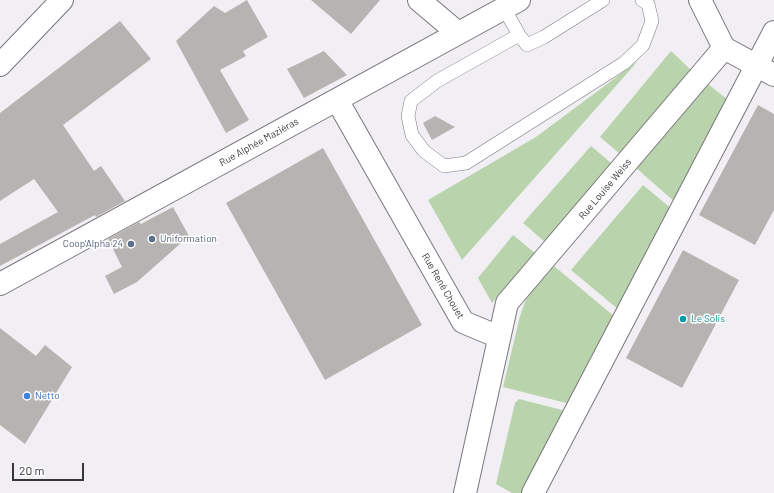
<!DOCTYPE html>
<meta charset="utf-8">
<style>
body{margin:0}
#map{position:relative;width:774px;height:493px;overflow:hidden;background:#f1eff3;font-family:Barlow,sans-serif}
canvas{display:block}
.scale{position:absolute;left:12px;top:463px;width:72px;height:18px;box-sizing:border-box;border:2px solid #373738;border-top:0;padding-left:5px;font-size:12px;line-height:14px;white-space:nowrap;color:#373738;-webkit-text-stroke:3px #fff;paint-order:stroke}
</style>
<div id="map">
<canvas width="774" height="493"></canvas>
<div class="scale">20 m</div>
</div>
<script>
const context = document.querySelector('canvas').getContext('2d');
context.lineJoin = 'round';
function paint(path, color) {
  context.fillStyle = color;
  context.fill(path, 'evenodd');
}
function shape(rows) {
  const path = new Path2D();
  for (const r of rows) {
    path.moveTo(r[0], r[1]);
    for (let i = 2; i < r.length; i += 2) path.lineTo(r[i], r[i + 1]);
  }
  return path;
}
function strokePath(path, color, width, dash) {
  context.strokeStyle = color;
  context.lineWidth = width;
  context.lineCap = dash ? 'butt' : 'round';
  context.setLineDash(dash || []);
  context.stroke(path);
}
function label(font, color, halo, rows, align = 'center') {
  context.font = font + ' Barlow,sans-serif';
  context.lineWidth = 3;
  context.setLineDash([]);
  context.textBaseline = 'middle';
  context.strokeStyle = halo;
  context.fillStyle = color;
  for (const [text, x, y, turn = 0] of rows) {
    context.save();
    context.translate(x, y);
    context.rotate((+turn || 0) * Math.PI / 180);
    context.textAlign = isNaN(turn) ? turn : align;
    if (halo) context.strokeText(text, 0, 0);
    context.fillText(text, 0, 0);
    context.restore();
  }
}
paint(shape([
 [671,51,691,70,620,154,600,137],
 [638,61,462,260,428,200,536,137],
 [708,84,728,100,676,203,635,167],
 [591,146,611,163,545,242,523,223],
 [643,185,672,209,619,310,571,270],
 [513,235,535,253,492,303,478,278],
 [554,266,615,317,570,404,503,387,520,316,525,302,528,296],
 [519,399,566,411,524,493,512,493,496,484,515,403]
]), '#b9d3ad');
paint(shape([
 [247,0,268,37,243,51,246,56,220,70,249,120,226,133,176,41,214,6,225,13],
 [311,0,380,0,351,34],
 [120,21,151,59,63,125,94,171,101,166,125,201,96,217,95,215,0,266,0,244,58,212,34,179,0,201,0,113],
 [324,51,347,75,304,98,287,69],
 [758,105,774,114,774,210,755,245,699,215],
 [435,116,455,127,432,140,423,123],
 [323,148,422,325,325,380,226,203],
 [173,207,189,236,137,282,114,294,105,276,122,267,108,239,139,222,141,224],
 [683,250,739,280,682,388,626,358],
 [0,328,36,356,45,345,72,367,25,444,0,425]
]), '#b7b3b2');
const lane = shape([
 [504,8,519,35,527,45,544,37,603,0],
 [519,35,437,81,411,101,408,116,412,135,424,151,444,166,466,163,624,63,643,45,652,21,648,4,642,0]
]);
const street = shape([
 [419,0,458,33],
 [700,0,724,48,774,75],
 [0,65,62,0],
 [337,100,463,322,499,337],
 [0,284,519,0],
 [465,493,507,303,724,48],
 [533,493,774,32]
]);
strokePath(lane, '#79777b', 14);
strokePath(street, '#79777b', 24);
strokePath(lane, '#fff', 13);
strokePath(street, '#fff', 22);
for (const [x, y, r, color] of [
 [152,239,4,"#5c6f8a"],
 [131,244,4,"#5c6f8a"],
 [683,319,4,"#0f9aa8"],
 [27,396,4,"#3f7fe0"]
]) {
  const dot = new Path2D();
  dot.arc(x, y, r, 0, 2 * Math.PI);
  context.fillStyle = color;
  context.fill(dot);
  strokePath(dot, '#fff', 1.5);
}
label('10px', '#373738', '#fff', [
 ["Rue Alphée Maziéras",259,142,-29],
 ["Rue Louise Weiss",605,189,-50],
 ["Rue René Chouet",443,286,60]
]);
label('10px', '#4e5e75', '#fff', [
 ["Uniformation",160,239],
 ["Coop'Alpha 24",123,244,"right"]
], 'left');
label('10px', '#0d838f', '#fff', [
 ["Le Solis",691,319]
], 'left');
label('10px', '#366cbe', '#fff', [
 ["Netto",35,396]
], 'left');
</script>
